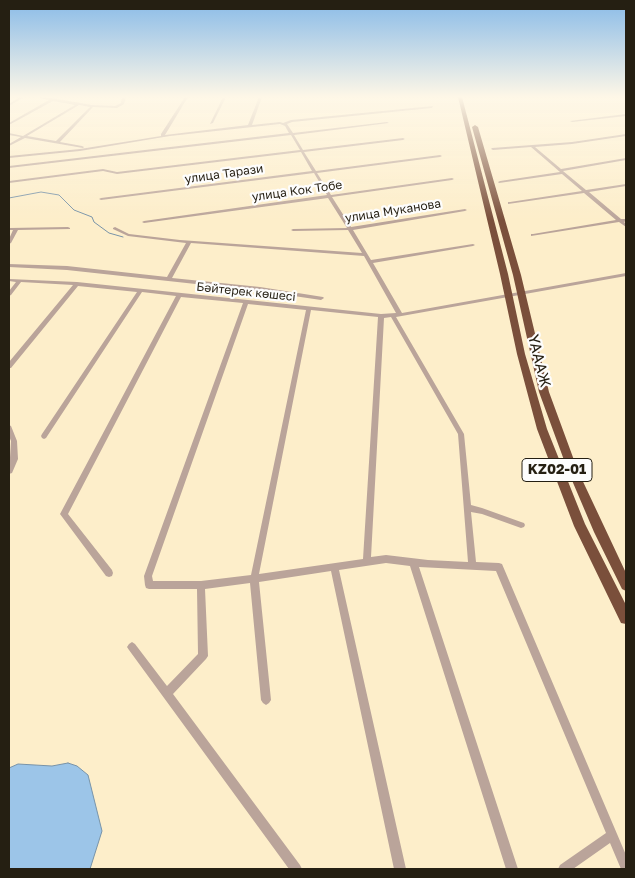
<!DOCTYPE html>
<meta charset="utf-8">
<style>
body{margin:0}
#map{position:relative;width:635px;height:878px;overflow:hidden;background:#fdeeca;font-family:"Golos Text",sans-serif}
canvas{display:block}
.frame{position:absolute;inset:0;border:10px solid #251f12;pointer-events:none}
</style>
<div id="map">
<canvas width="635" height="878"></canvas>
<div class="frame"></div>
</div>
<script>
const context = document.querySelector('canvas').getContext('2d');
context.lineJoin = 'round';
function paint(path, color) {
  context.fillStyle = color;
  context.fill(path, 'evenodd');
}
function shape(rows) {
  const path = new Path2D();
  for (const r of rows) {
    path.moveTo(r[0], r[1]);
    for (let i = 2; i < r.length; i += 2) path.lineTo(r[i], r[i + 1]);
  }
  return path;
}
function strokePath(path, color, width, dash) {
  context.strokeStyle = color;
  context.lineWidth = width;
  context.lineCap = dash ? 'butt' : 'round';
  context.setLineDash(dash || []);
  context.stroke(path);
}
function label(font, color, halo, rows, align = 'center') {
  context.font = font + ' "Golos Text",sans-serif';
  context.lineWidth = 4.5;
  context.setLineDash([]);
  context.textBaseline = 'middle';
  context.strokeStyle = halo;
  context.fillStyle = color;
  for (const [text, x, y, turn = 0] of rows) {
    context.save();
    context.translate(x, y);
    context.rotate((+turn || 0) * Math.PI / 180);
    context.textAlign = isNaN(turn) ? turn : align;
    if (halo) context.strokeText(text, 0, 0);
    context.fillText(text, 0, 0);
    context.restore();
  }
}
const water = shape([
 [68,763,77,766,88,775,102,831,90,869,9,869,9,768,18,764,52,766,68,763]
]);
paint(water, '#9cc5e8');
strokePath(water, '#7893a8', 1);
strokePath(shape([
 [9,198,41,192,59,195,74,210,92,217,94,222,109,233,123,237]
]), '#7893a8', 1);
paint(shape([
 [20,97,24,97,9,106,9,104,20,97],
 [37,97,45,97,92,105,115,106,121,103,122,97,126,97,124,104,117,108,93,107,60,142,82,146,84,147,83,148,25,138,9,146,9,144,21,137,9,135,9,133,23,136,75,105,53,101,9,125,9,123,49,100,37,97],
 [79,105,90,107,56,141,27,136,79,105],
 [185,97,188,97,165,135,248,125,259,97,262,97,252,125,280,122,283,123,291,120,433,106,432,108,292,122,287,124,293,133,387,122,389,123,294,135,303,150,403,138,405,139,403,140,304,152,316,171,440,155,442,156,440,157,317,173,331,195,452,178,454,179,452,180,332,197,351,227,465,209,467,210,465,211,353,230,371,260,473,244,475,245,473,246,373,263,402,313,626,273,626,276,396,317,464,434,471,505,482,508,521,522,524,523,525,525,524,527,521,528,482,514,471,512,476,562,499,563,502,564,626,855,626,869,621,869,610,843,573,869,558,869,560,865,606,833,496,571,419,567,518,869,506,869,410,566,386,563,339,570,406,869,394,869,331,571,259,582,271,700,269,703,266,705,263,703,261,700,250,583,205,589,208,656,206,659,173,694,300,865,302,869,289,869,129,650,127,647,129,644,132,642,135,644,167,686,198,654,197,589,149,589,146,588,145,585,144,576,243,303,181,297,68,514,112,570,113,573,112,576,109,577,106,576,60,514,176,296,142,292,46,438,44,439,42,438,41,436,42,434,137,292,78,286,11,368,9,368,9,362,73,285,21,282,11,295,9,296,9,291,16,282,9,281,9,279,77,282,381,314,396,313,364,256,191,243,172,278,260,287,323,297,324,298,321,300,260,291,67,270,9,267,9,264,67,266,167,277,186,243,128,236,113,229,113,228,115,227,129,234,180,240,362,253,348,230,293,231,291,230,293,229,347,228,328,198,144,223,142,222,144,221,327,195,314,173,101,200,99,199,101,198,312,171,301,152,117,174,103,171,9,183,9,181,103,169,117,172,300,150,291,135,9,168,9,166,289,133,285,126,280,124,170,136,80,151,9,158,9,156,80,149,161,136,161,134,185,97],
 [248,304,306,310,251,575,201,581,153,581,152,576,248,304],
 [311,310,378,317,363,559,259,574,311,310],
 [391,317,458,434,468,562,428,560,386,555,371,557,384,318,391,317],
 [223,97,226,97,213,123,210,124,223,97],
 [626,114,626,116,572,122,570,121,626,114],
 [626,134,626,136,572,144,535,147,561,169,626,158,626,160,563,171,586,190,626,184,626,186,589,192,621,219,626,219,626,221,624,222,626,224,626,227,619,222,531,236,531,234,533,234,616,220,584,193,508,204,508,202,510,202,582,191,562,174,499,183,498,182,500,181,560,172,531,147,493,150,491,149,492,148,572,142,626,134],
 [68,227,70,228,70,229,18,230,11,243,9,244,9,239,13,230,9,230,9,228,68,227],
 [9,425,11,426,17,441,18,459,12,473,9,474,11,441,9,436,9,425]
]), '#baa49a');
paint(shape([
 [458,97,462,97,508,274,525,354,547,429,585,524,626,605,626,624,621,623,574,526,537,429,517,354,500,274,458,97],
 [475,125,478,127,521,275,549,392,578,471,626,573,626,591,622,589,594,532,568,471,539,392,513,275,472,127,475,125]
]), '#7a4f3b');
const sky = context.createLinearGradient(0, 0, 0, 220);
sky.addColorStop(0, '#89bbe8');
sky.addColorStop(0.44, '#fef7e7');
sky.addColorStop(1, '#fef7e700');
context.fillStyle = sky;
context.fillRect(0, 0, 635, 220);
label('12px', '#251f12', '#fdfdfd', [
 ["улица Тарази",224,174,-8],
 ["улица Кок Тобе",297,191,-8],
 ["улица Муканова",393,211,-9],
 ["Бәйтерек көшесі",246,292,6]
]);
for (const [x, y, w] of [
 [557,470,70]
]) {
  const box = new Path2D();
  box.roundRect(x - w / 2, y - 11.5, w, 23, 4);
  context.fillStyle = '#fdfdfd';
  context.fill(box);
  strokePath(box, '#251f12', 1);
}
label('bold 14px', '#251f12', null, [
 ["KZ02-01",557,470]
]);
label('15px', '#251f12', '#fdfdfd', [
 ["ҮАААЖ",539,361,76]
]);
</script>
